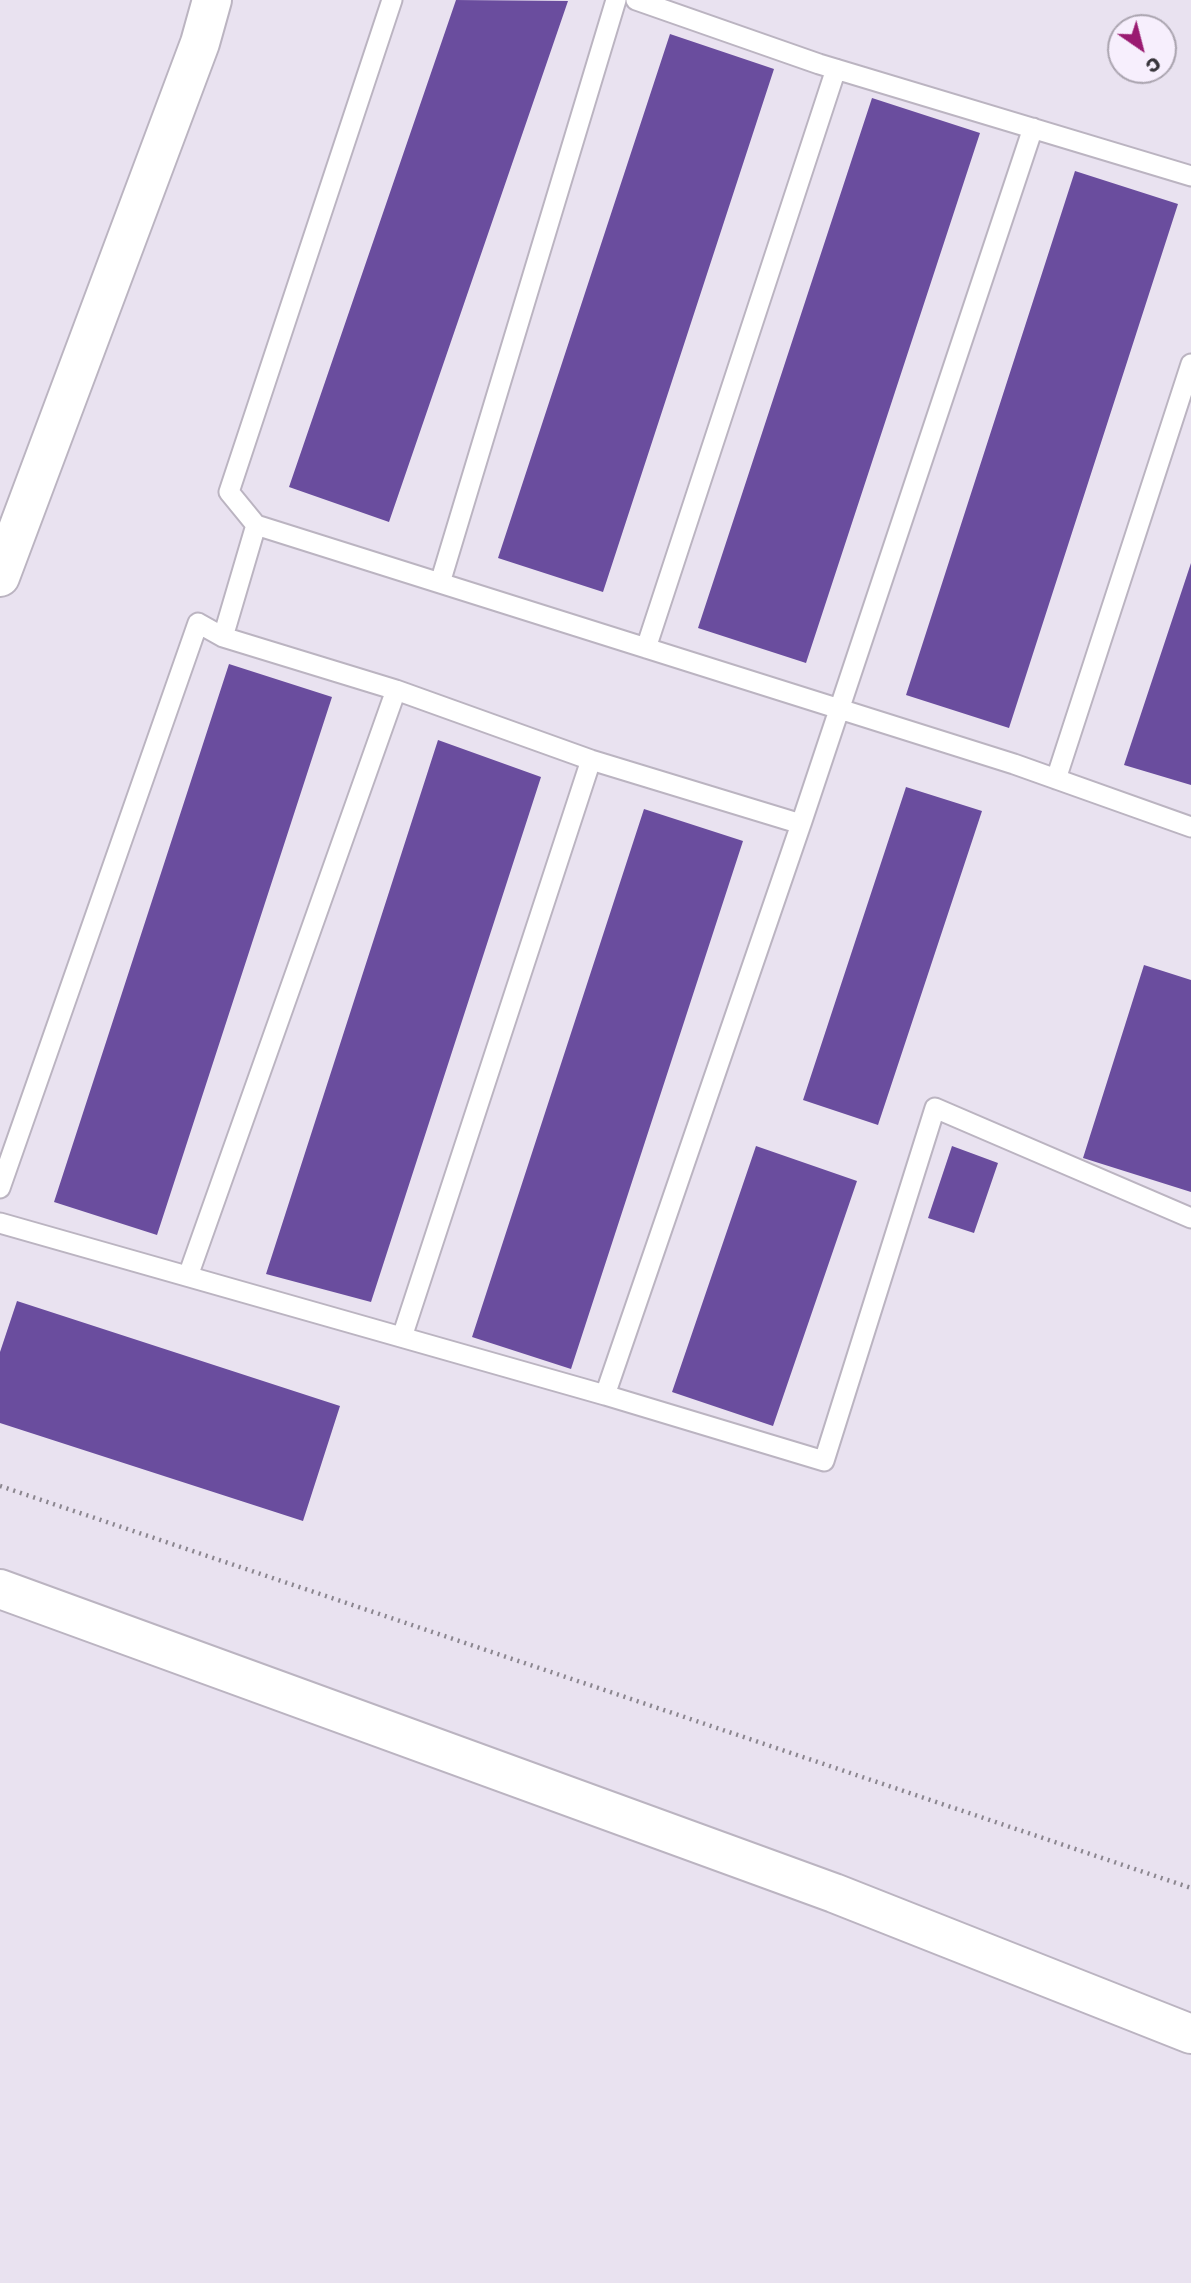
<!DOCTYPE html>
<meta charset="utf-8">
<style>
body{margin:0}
#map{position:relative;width:1191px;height:2283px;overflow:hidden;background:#e9e2f0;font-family:Rubik,sans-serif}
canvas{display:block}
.north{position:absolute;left:1107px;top:14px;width:70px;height:70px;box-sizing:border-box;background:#f7effd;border:2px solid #aaa4af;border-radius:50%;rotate:145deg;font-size:19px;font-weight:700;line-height:28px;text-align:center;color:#37343a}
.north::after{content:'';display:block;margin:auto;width:24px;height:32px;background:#9a1b71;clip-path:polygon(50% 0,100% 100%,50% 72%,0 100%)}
</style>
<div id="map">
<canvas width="1191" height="2283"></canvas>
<div class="north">С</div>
</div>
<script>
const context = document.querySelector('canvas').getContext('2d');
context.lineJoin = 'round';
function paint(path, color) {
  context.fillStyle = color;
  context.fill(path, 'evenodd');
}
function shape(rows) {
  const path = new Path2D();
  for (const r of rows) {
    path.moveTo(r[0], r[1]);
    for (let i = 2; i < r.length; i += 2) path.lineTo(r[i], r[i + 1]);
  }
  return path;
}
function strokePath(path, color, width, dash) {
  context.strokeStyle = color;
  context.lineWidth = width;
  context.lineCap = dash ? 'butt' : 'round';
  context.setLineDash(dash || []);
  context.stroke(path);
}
paint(shape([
 [456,0,568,1,389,522,289,487],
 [670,34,774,69,603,592,498,558],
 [872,98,980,133,806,663,698,628],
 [1075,171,1178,204,1009,728,906,695],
 [1191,563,1191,785,1124,765],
 [229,664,332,697,157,1235,54,1202],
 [438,740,541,777,371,1302,266,1274],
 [906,787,982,811,878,1125,803,1100],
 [644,809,743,841,571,1369,472,1337],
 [1144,965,1191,980,1191,1192,1083,1158],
 [756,1146,857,1181,773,1426,672,1392],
 [952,1146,998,1163,974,1233,928,1218],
 [17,1301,340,1406,303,1521,0,1423,0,1352]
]), '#6a4d9e');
const service = shape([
 [636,0,819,64,1191,176],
 [256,525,229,492,392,0],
 [440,583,616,0],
 [223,637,256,525,1014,764,1191,827],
 [646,648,836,69],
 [1056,779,1191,364],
 [801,824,1033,128],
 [0,1188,198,623,223,637,396,690,591,760,801,824,605,1395,0,1223],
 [188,1276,396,690],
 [402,1337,591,760],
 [605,1395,824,1461,935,1108,1191,1218]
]);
const minor = shape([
 [0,577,200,43,212,0]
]);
const tertiary = shape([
 [0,1589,834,1893,1191,2034]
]);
strokePath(service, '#bbb4c1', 23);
strokePath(minor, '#bbb4c1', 42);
strokePath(tertiary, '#bbb4c1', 42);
strokePath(shape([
 [0,1486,1191,1888]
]), '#8b868f', 4.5, [2, 5]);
strokePath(service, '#fff', 19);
strokePath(minor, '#fff', 38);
strokePath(tertiary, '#fff', 38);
</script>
